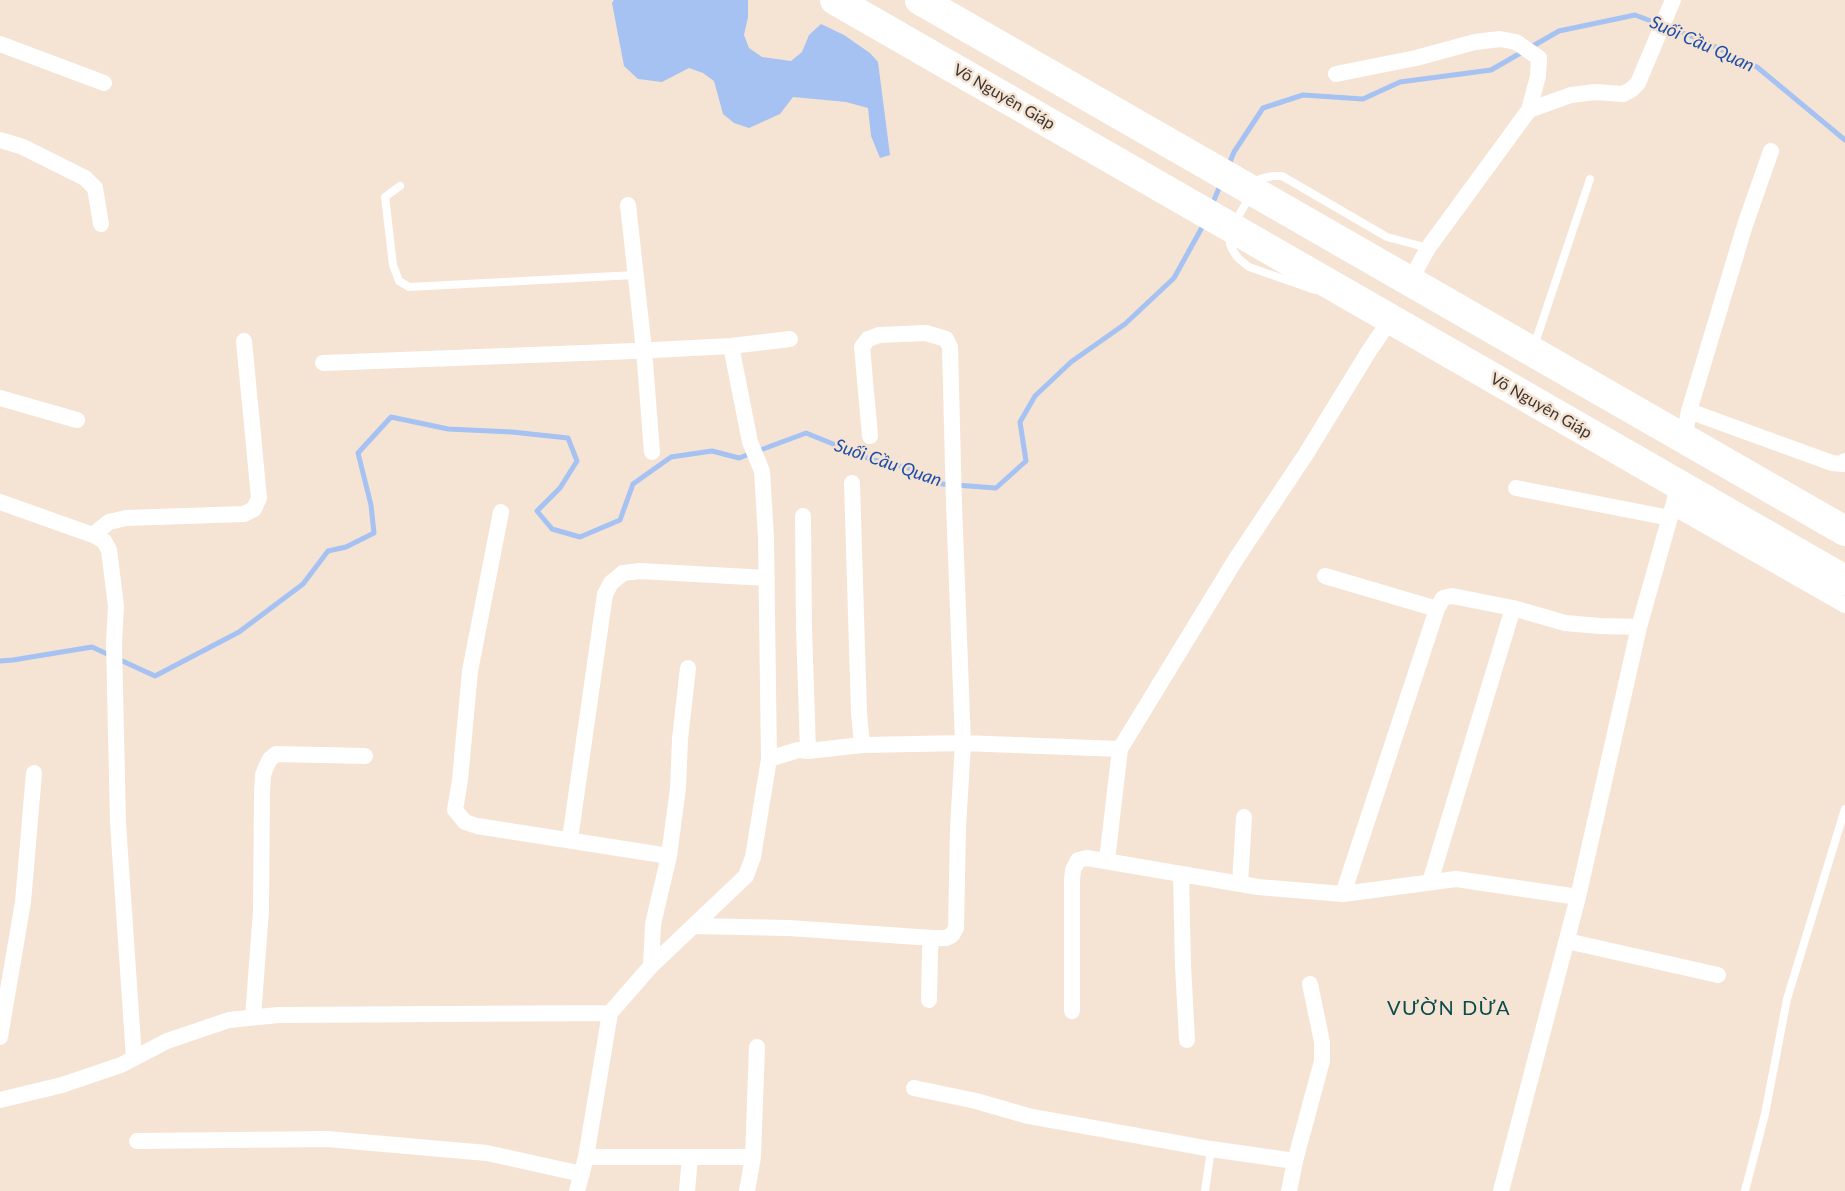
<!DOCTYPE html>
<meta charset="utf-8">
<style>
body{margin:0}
canvas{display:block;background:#f5e3d3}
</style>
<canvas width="1845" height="1191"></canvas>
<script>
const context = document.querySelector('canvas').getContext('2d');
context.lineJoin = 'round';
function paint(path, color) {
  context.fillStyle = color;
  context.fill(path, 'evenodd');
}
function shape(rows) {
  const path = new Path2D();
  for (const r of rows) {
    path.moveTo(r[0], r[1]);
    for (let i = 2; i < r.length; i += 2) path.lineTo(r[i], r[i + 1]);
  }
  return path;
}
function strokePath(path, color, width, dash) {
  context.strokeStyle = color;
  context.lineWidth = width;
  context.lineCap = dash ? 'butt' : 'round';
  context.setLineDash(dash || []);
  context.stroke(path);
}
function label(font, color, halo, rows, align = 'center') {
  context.font = font + ' Lato,sans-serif';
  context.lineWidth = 5;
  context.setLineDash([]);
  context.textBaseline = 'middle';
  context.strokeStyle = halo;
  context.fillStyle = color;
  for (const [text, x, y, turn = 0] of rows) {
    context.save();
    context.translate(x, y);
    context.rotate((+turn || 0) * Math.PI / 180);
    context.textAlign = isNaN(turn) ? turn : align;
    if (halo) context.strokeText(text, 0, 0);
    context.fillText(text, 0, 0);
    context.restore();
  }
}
paint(shape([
 [614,0,748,0,748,17,744,35,749,48,762,57,791,61,802,52,809,35,821,24,844,35,870,53,878,62,890,155,880,158,871,136,868,108,846,102,793,97,780,114,749,128,734,123,723,114,714,81,703,73,689,68,662,82,638,79,624,66,612,3]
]), '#a6c2f3');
strokePath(shape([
 [1228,167,1234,152,1263,108,1303,95,1363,99,1400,82,1491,70,1559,31,1635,15,1699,39,1757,67,1845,140],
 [1212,205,1221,183],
 [0,661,13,660,92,647,155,676,239,632,303,584,328,551,346,547,374,533,371,505,358,453,391,417,448,429,512,432,568,438,577,461,560,488,537,511,552,529,580,537,620,520,633,484,671,457,712,451,739,458,806,433,870,459,917,470,942,484,996,488,1026,461,1020,422,1035,396,1071,362,1125,324,1174,278,1205,222]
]), '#a6c2f3', 5);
strokePath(shape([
 [400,186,385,197,393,265,399,281,409,287,635,275],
 [1235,222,1260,179,1273,176,1282,176,1387,237,1428,248],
 [1230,234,1230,244,1232,249,1238,258,1249,267,1315,290],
 [1534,346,1590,179],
 [1205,1191,1211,1149],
 [1745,1191,1765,1114,1787,999,1845,809]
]), '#fff', 8);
strokePath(shape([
 [0,44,104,83],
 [1336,74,1416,58,1475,42,1500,39,1516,42,1539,58,1538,76,1529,110],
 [0,140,23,147,85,178,95,188,101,224],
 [628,205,644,350,652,452],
 [1410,281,1428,248,1529,110,1571,95,1595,92,1623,94,1631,90,1638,83,1673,0],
 [731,346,750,442,762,471,766,538,769,759],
 [323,363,635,351,731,346,790,339],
 [0,398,77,420],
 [1689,411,1832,463,1843,464,1845,461],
 [870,436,862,347,868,339,879,335,926,333,946,339,950,347,954,504,963,743,958,828,956,928,952,935,946,938,932,938],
 [1684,438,1689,411,1745,225,1771,151],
 [852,483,859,713,862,745],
 [1516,488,1670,518],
 [0,502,93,535,104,541,109,550,116,606,114,643,118,823,134,1058],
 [1673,507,1845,605],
 [501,512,470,671,460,780,455,810,465,822,477,826,669,856],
 [803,516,804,628,808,751],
 [93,535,109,522,126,518,244,514,254,509,259,498,244,341],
 [1325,576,1437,609],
 [570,839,605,594,611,583,623,573,640,571,767,578],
 [1107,860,1120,749],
 [1181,875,1183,965,1187,1040],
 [1430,882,1513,608],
 [1240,884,1244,817],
 [1343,894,1437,609,1443,598,1452,596,1513,608,1565,623,1600,626,1639,627],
 [694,926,789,928,932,938,930,950,929,1000],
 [1567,941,1718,975],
 [651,966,653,924,669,856,678,788,680,739,688,668],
 [1072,1011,1072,880,1073,870,1078,860,1087,858,1258,887,1343,894,1456,879,1578,897],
 [253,1017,261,911,262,792,263,775,266,767,270,759,276,754,365,756],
 [0,1037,23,902,34,773],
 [914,1088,976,1101,1028,1116,1211,1149,1295,1161,1289,1191],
 [0,1100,62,1085,121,1065,167,1041,229,1020,278,1015,610,1013],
 [137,1141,327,1139,487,1153,582,1174],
 [586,1157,753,1157],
 [1295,1161,1322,1061,1322,1042,1310,984],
 [577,1191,586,1157,610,1013,651,966,746,876,753,857,769,759,798,750,808,751,862,745,963,743,1120,749,1236,559,1306,454,1369,351,1391,319],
 [687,1191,690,1157],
 [747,1191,753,1157,757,1047],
 [1501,1191,1578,897,1639,627,1679,485]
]), '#fff', 16);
strokePath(shape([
 [835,0,1845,580],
 [920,0,1845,531]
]), '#fff', 30);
label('16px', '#3c352f', '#f5e3d3', [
 ["Võ Nguyên Giáp",1004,97,30],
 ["Võ Nguyên Giáp",1541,406,30]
]);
label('italic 18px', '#1d4eaa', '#f5e3d3', [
 ["Suối Cầu Quan",1702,44,24],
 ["Suối Cầu Quan",888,463,19]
]);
context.letterSpacing = '1.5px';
label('20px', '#0a4b4b', '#f5e3d3', [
 ["VƯỜN DỪA",1449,1009]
]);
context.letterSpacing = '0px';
</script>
